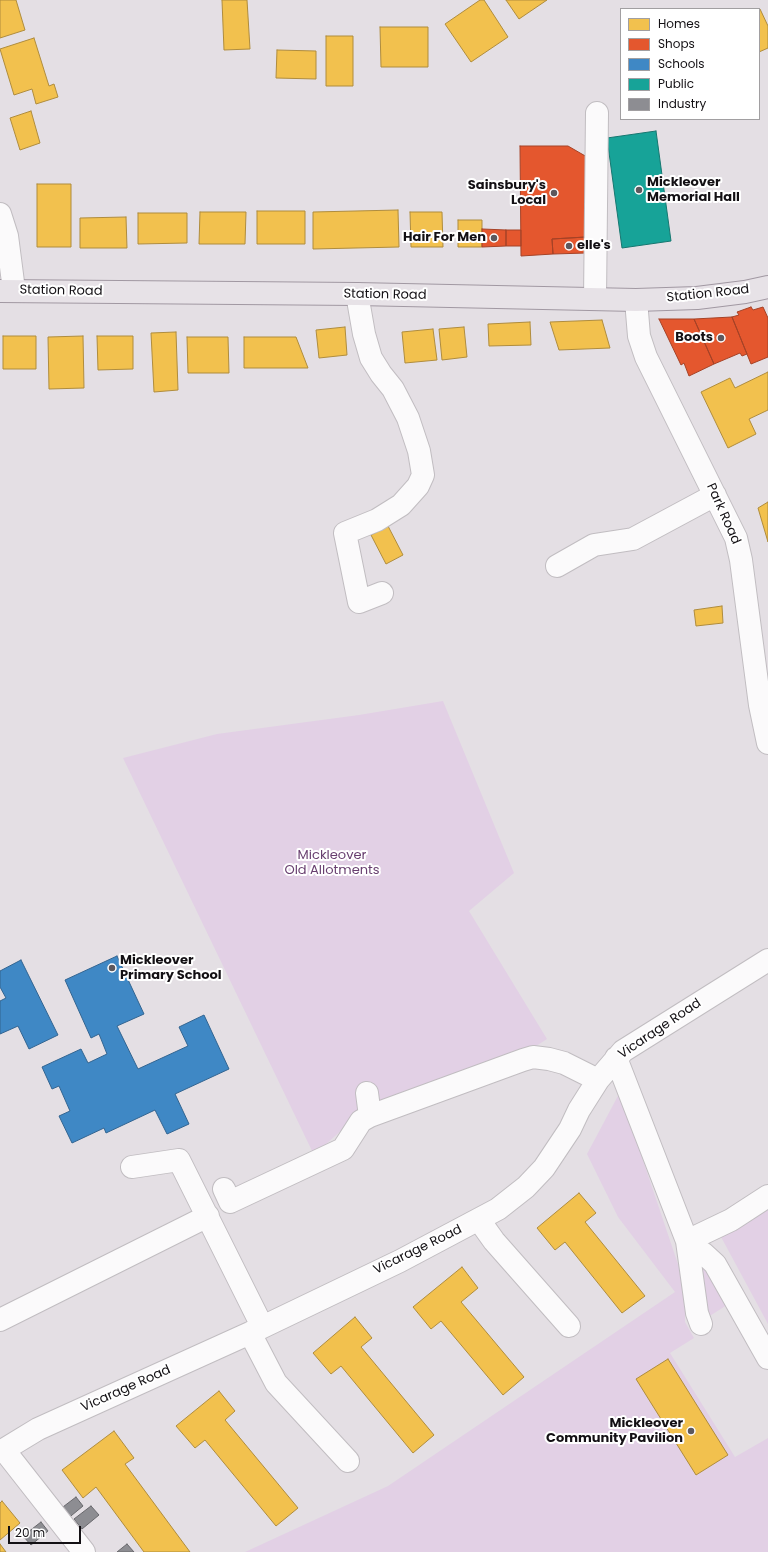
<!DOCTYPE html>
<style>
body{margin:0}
#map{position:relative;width:768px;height:1552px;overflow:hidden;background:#e4dfe4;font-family:Poppins,sans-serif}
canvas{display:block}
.legend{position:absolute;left:620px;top:8px;width:140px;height:112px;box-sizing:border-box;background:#fff;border:1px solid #a19fa1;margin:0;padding:5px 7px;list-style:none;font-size:12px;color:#131014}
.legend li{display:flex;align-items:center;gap:8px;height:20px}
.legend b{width:20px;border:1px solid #a19fa1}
.scale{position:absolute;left:8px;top:1526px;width:73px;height:18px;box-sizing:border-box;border:2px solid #131014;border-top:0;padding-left:5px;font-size:12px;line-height:14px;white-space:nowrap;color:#131014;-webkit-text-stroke:3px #fff;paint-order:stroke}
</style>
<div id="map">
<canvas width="768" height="1552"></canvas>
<ul class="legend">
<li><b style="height:11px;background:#f2c14e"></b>Homes</li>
<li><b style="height:11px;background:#e4572e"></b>Shops</li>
<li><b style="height:11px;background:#3f88c5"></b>Schools</li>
<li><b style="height:11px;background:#17a398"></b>Public</li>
<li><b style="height:11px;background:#8d8d92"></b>Industry</li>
</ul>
<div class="scale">20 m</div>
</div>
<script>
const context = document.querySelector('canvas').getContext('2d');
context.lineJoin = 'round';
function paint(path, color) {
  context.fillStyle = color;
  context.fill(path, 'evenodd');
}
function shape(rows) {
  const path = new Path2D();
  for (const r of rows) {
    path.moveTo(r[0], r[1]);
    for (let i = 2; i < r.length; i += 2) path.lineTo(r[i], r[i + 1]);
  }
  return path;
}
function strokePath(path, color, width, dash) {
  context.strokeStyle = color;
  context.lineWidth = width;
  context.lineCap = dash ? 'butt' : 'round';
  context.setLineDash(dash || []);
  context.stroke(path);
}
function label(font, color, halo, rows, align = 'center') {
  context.font = font + ' Poppins,sans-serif';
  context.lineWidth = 4;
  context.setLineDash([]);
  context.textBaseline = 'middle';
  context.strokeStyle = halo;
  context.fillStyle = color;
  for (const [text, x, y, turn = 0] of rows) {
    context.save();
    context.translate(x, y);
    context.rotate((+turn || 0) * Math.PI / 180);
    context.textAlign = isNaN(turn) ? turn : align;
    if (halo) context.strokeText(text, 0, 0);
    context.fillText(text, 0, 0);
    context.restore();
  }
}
paint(shape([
 [443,701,514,873,469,911,547,1039,522,1055,365,1109,314,1155,123,758,217,734,359,715],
 [620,1092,685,1285,685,1322,694,1338,670,1353,735,1457,768,1438,768,1552,245,1552,388,1486,675,1292,618,1217,587,1154],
 [768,1206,768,1324,720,1235],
 [698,1262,704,1263,727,1305,705,1319]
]), '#e2d0e5');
const homes = shape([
 [0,0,16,0,25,30,0,38,0,0],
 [222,0,247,0,250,49,224,50,222,0],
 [480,0,484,0,508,37,471,62,445,24,480,0],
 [506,0,547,0,519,19,506,0],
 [759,9,760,9,768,26,768,48,759,52,759,9],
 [380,27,428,27,428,67,381,67,380,27],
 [326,36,353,36,353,86,326,86,326,36],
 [34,38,49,86,54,84,58,97,36,104,32,89,14,95,0,49,34,38],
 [277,50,316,51,316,79,276,78,277,50],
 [31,111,40,143,20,150,10,118,31,111],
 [37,184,71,184,71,247,37,247,37,184],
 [398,210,399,247,313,249,313,212,398,210],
 [257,211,305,211,305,244,257,244,257,211],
 [200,212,246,212,245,244,199,244,200,212],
 [410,212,442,212,443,247,411,247,410,212],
 [138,213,187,213,187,243,138,244,138,213],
 [126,217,127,248,80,248,80,218,126,217],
 [458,220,482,220,482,247,458,247,458,220],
 [602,320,610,348,559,350,550,322,602,320],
 [530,322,531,345,489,346,488,324,530,322],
 [345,327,347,355,319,358,316,330,345,327],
 [464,327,467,357,442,360,439,329,464,327],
 [433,329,437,360,405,363,402,332,433,329],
 [176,332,178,390,154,392,151,333,176,332],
 [3,336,36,336,36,369,3,369,3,336],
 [83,336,84,388,49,389,48,337,83,336],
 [97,336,133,336,133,369,98,370,97,336],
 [187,337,228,337,229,373,188,373,187,337],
 [244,337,296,337,308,368,244,368,244,337],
 [768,372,768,410,749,419,756,434,728,448,701,392,730,378,735,388,768,372],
 [768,502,768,542,758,508,768,502],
 [388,526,403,555,386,564,371,535,388,526],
 [722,606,723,623,696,626,694,610,722,606],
 [579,1193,596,1213,585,1222,645,1296,622,1313,565,1242,555,1250,537,1228,579,1193],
 [462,1267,478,1288,461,1302,524,1377,503,1395,441,1321,431,1329,413,1307,462,1267],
 [355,1317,372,1338,361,1347,434,1435,413,1453,341,1366,331,1374,313,1353,355,1317],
 [668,1359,728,1455,696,1475,636,1379,668,1359],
 [219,1391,235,1411,225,1420,298,1508,276,1526,205,1440,195,1448,176,1426,219,1391],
 [114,1431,134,1458,125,1464,190,1552,144,1552,96,1487,83,1498,62,1470,114,1431],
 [2,1501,20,1523,0,1540,0,1503,2,1501],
 [0,1544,6,1552,0,1552,0,1544]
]);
paint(homes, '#f2c14e');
strokePath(homes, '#af8c3d', 1);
const shops = shape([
 [520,146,568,146,587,157,586,237,552,239,553,254,521,256,520,146],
 [482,229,506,230,506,246,482,247,482,229],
 [506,230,521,230,521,246,506,246,506,230],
 [586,237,586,253,553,254,552,239,586,237],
 [751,307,753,310,763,307,768,318,768,357,751,364,732,317,739,315,737,312,751,307],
 [732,317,747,354,742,356,740,353,714,364,694,319,732,317],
 [659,319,694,319,714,364,689,376,684,363,681,365,659,319]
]);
paint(shops, '#e4572e');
strokePath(shops, '#a54226', 1);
const schools = shape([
 [117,956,144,1014,117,1026,138,1069,188,1046,179,1027,204,1015,229,1069,175,1094,189,1124,167,1134,155,1110,106,1133,104,1128,72,1143,59,1116,70,1111,59,1086,52,1089,42,1067,81,1049,88,1063,107,1054,99,1034,91,1038,65,980,117,956],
 [21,960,58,1035,29,1049,18,1026,0,1034,0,1001,6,998,0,987,0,971,21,960]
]);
paint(schools, '#3f88c5');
strokePath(schools, '#326490', 1);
const public = shape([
 [656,131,671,241,622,248,607,138,656,131]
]);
paint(public, '#17a398');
strokePath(public, '#167770', 1);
const industry = shape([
 [76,1497,83,1506,66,1520,59,1510,76,1497],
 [91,1506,99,1515,82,1529,74,1519,91,1506],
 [41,1522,48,1531,31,1545,23,1536,41,1522],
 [127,1544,134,1552,117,1552,127,1544]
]);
paint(industry, '#8d8d92');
strokePath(industry, '#68686c', 1);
const minor = shape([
 [0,214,7,236,14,290],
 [357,294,364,334,371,358,381,374,393,389,408,418,419,451,423,475,418,486,401,505,377,520,345,533,359,602,382,593],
 [595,299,597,113],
 [636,300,639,336,646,357,736,538,741,560,760,705,768,743],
 [557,566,594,545,633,539,715,495],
 [616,1058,687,1241,697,1313,701,1324],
 [367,1093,370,1116],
 [132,1167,179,1160,262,1326],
 [224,1189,230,1202,343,1149,361,1121,370,1116,523,1060,533,1057,549,1059,564,1063,598,1080],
 [479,1220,494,1241,569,1326],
 [687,1241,731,1220,768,1196],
 [689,1253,703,1253,715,1264,768,1358],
 [0,1320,208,1216],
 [250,1333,276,1383,348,1461],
 [4,1450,84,1552],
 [0,1452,38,1429,250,1333,400,1261,498,1209,526,1187,544,1168,570,1129,579,1110,598,1080,623,1051,768,960]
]);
const major = shape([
 [0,291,357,294,636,300,697,298,745,292,768,287]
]);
strokePath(minor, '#c1bdc1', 24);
strokePath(major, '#a198a2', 24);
strokePath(minor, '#fbfafb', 22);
strokePath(major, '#e7e2e7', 22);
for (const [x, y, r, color] of [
 [639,190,4,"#5c585d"],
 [554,193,4,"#5c585d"],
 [494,238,4,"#5c585d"],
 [569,246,4,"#5c585d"],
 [721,338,4,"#5c585d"],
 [112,968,4,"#5c585d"],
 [691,1431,4,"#5c585d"]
]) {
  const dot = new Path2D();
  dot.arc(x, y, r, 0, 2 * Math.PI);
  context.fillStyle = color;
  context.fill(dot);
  strokePath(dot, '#fff', 1.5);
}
label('bold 13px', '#131014', '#fff', [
 ["Mickleover",647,183,"left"],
 ["Memorial Hall",647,198,"left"],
 ["Sainsbury's",546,186],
 ["Local",546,201],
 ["Hair For Men",486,238],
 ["elle's",577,246,"left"],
 ["Boots",713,338],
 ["Mickleover",120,961,"left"],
 ["Primary School",120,976,"left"],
 ["Mickleover",683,1424],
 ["Community Pavilion",683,1439]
], 'right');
label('13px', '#131014', '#fff', [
 ["Station Road",61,291,1],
 ["Station Road",708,294,-6],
 ["Station Road",385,295,1],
 ["Park Road",723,514,66],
 ["Vicarage Road",660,1029,-34],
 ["Vicarage Road",418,1250,-26],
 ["Vicarage Road",126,1389,-24]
]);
label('13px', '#683f6f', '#fff', [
 ["Mickleover",332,856],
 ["Old Allotments",332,871]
]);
</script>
